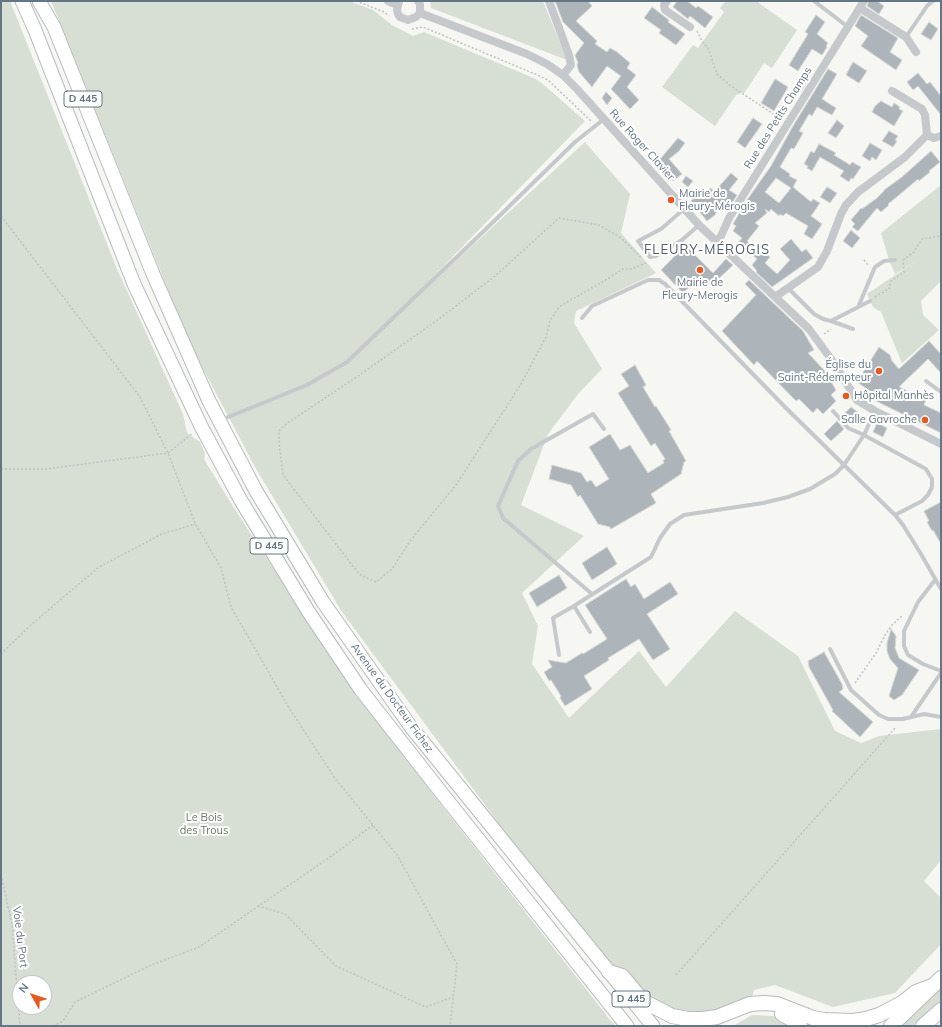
<!DOCTYPE html>
<meta charset="utf-8">
<style>
body{margin:0}
#map{position:relative;width:942px;height:1027px;overflow:hidden;background:#f6f6f2;font-family:Mulish,sans-serif}
canvas{display:block}
.frame{position:absolute;inset:0;border:2px solid #647585;pointer-events:none}
.north{position:absolute;left:12px;top:975px;width:40px;height:40px;box-sizing:border-box;background:#fff;border:1px solid #c1c8ce;border-radius:50%;rotate:309deg;font-size:11px;font-weight:700;line-height:16px;text-align:center;color:#647585}
.north::after{content:'';display:block;margin:auto;width:14px;height:18px;background:#e9581f;clip-path:polygon(50% 0,100% 100%,50% 72%,0 100%)}
</style>
<div id="map">
<canvas width="942" height="1027"></canvas>
<div class="frame"></div>
<div class="north">N</div>
</div>
<script>
const context = document.querySelector('canvas').getContext('2d');
context.lineJoin = 'round';
function paint(path, color) {
  context.fillStyle = color;
  context.fill(path, 'evenodd');
}
function shape(rows) {
  const path = new Path2D();
  for (const r of rows) {
    path.moveTo(r[0], r[1]);
    for (let i = 2; i < r.length; i += 2) path.lineTo(r[i], r[i + 1]);
  }
  return path;
}
function strokePath(path, color, width, dash) {
  context.strokeStyle = color;
  context.lineWidth = width;
  context.lineCap = dash ? 'butt' : 'round';
  context.setLineDash(dash || []);
  context.stroke(path);
}
function label(font, color, halo, rows, align = 'center') {
  context.font = font + ' Mulish,sans-serif';
  context.lineWidth = 4;
  context.setLineDash([]);
  context.textBaseline = 'middle';
  context.strokeStyle = halo;
  context.fillStyle = color;
  for (const [text, x, y, turn = 0] of rows) {
    context.save();
    context.translate(x, y);
    context.rotate((+turn || 0) * Math.PI / 180);
    context.textAlign = isNaN(turn) ? turn : align;
    if (halo) context.strokeText(text, 0, 0);
    context.fillText(text, 0, 0);
    context.restore();
  }
}
paint(shape([
 [1,1,10,1,117,269,183,414,187,433,200,442,205,453,204,459,229,500,302,613,357,692,438,801,615,1026,1,1026],
 [20,983,44,983,44,1007,20,1007],
 [51,1,349,1,373,10,392,25,413,36,424,32,536,79,544,85,585,121,386,325,585,142,630,194,621,233,656,273,576,311,574,323,602,369,578,394,548,434,521,505,584,536,522,593,538,626,532,664,569,718,639,651,666,687,735,611,798,656,835,731,861,743,879,736,941,729,941,860,924,881,941,898,941,944,895,993,833,1007,775,985,754,990,750,1004,736,1010,672,1016,609,972,342,612,255,467,190,344],
 [430,1,543,1,567,60,431,8],
 [726,1,756,1,797,30,772,68,764,63,745,92,736,95,715,126,662,87,693,45,698,48,724,12,720,8],
 [941,185,941,281,921,301,923,315,939,330,902,363,881,312,873,307,867,294,916,261,895,274,889,260,881,233],
 [941,987,941,1001,913,1026,901,1026],
 [752,1015,773,1016,795,1026,733,1026]
]), '#d7ded3');
const building = shape([
 [555,1,588,1,592,6,576,21,597,41,595,44,607,52,610,48,617,52,630,63,627,68,636,75,627,87,639,100,630,109,611,89,621,76,607,66,592,87,579,72,577,65,578,63,575,55,584,43,563,22,555,1],
 [677,1,687,1,696,8,698,6,713,17,705,28,690,16,688,19,673,7,677,1],
 [869,1,877,1,884,6,879,14,867,6,869,1],
 [652,7,669,20,668,22,685,34,676,45,659,33,661,30,644,18,652,7],
 [816,15,825,22,817,34,828,43,826,46,827,47,822,55,812,49,798,71,789,65,808,34,805,32,816,15],
 [861,15,898,38,890,52,902,60,896,70,861,46,868,36,855,26,861,15],
 [929,22,938,29,931,40,921,34,929,22],
 [853,62,867,71,859,83,846,75,853,62],
 [828,69,837,74,822,99,836,108,832,115,817,107,812,116,809,114,799,131,803,133,794,149,791,148,780,167,790,174,789,176,797,180,793,187,811,202,813,199,820,203,811,216,822,224,812,239,804,234,808,226,786,213,783,216,780,214,779,216,771,209,769,212,765,209,767,213,755,223,759,226,747,241,761,252,762,250,770,257,765,263,777,274,790,260,780,249,791,239,802,252,806,249,813,258,772,287,756,272,757,271,752,265,757,259,738,243,742,238,733,231,736,226,733,224,747,200,771,166,793,126,828,69],
 [776,178,791,188,779,203,765,192,776,178],
 [918,73,927,84,930,82,941,96,941,115,918,86,913,90,907,82,918,73],
 [775,79,788,87,774,111,761,103,775,79],
 [800,79,806,83,801,92,794,88,800,79],
 [606,92,612,98,607,105,602,98,606,92],
 [881,101,892,107,894,103,900,107,899,109,903,111,894,126,872,112,875,106,881,101],
 [753,118,762,124,745,148,737,142,753,118],
 [837,120,844,126,836,138,828,133,837,120],
 [889,131,898,136,895,140,897,141,893,147,882,141,889,131],
 [678,138,685,143,679,151,669,159,682,174,673,181,660,165,658,168,655,165,678,138],
 [870,143,882,150,876,160,872,157,870,161,862,156,870,143],
 [819,144,836,153,834,155,850,165,852,162,861,167,853,179,851,178,849,182,840,176,844,171,820,157,812,171,807,168,808,166,804,164,811,151,814,153,819,144],
 [931,151,940,162,929,171,930,172,919,181,918,179,899,195,888,204,889,205,881,212,877,208,858,231,852,227,855,224,851,220,861,208,862,209,877,198,884,191,884,190,902,177,931,151],
 [731,173,738,179,729,190,737,195,726,212,719,206,715,215,707,221,691,201,700,193,705,197,710,188,715,191,731,173],
 [686,176,693,181,688,187,682,182,686,176],
 [827,187,837,193,830,203,820,197,827,187],
 [851,230,860,238,852,248,843,241,851,230],
 [684,247,685,248,687,247,713,273,726,259,733,265,711,286,701,276,683,293,661,270,684,247],
 [749,280,803,331,814,350,808,353,824,370,836,390,831,395,836,401,823,414,817,408,813,413,799,399,796,401,757,361,754,365,722,331,756,295,745,284,749,280],
 [929,341,941,354,941,373,928,359,899,387,926,400,924,405,941,413,941,433,874,400,876,395,857,382,879,347,890,355,892,361,899,369,929,341],
 [635,365,646,385,643,387,655,407,656,406,671,430,669,431,686,461,684,462,681,474,651,494,656,503,611,529,610,527,598,524,580,495,578,497,571,485,549,479,552,465,581,473,587,482,591,480,596,487,609,479,589,447,610,434,620,450,630,445,648,473,664,463,663,460,665,459,655,443,651,446,618,393,629,386,621,374,635,365],
 [851,407,860,414,849,424,842,416,851,407],
 [837,421,844,429,831,441,824,434,837,421],
 [877,423,887,428,883,437,873,432,877,423],
 [941,502,941,544,933,530,932,531,927,522,929,521,924,511,941,502],
 [607,547,617,564,592,580,582,563,607,547],
 [559,575,567,588,537,607,529,593,559,575],
 [626,579,631,587,635,584,644,599,670,582,678,594,647,614,670,649,653,660,639,639,608,658,609,660,584,676,592,689,565,706,560,698,561,696,551,680,549,681,544,672,552,667,548,660,566,663,582,653,583,654,607,639,585,605,626,579],
 [891,629,896,636,895,648,899,658,919,670,902,695,894,700,889,696,898,668,890,659,887,651,887,643,891,629],
 [824,652,842,684,843,689,839,692,873,722,860,737,832,711,833,710,809,667,808,661,824,652]
]);
paint(building, '#adb4ba');
strokePath(building, '#d7d8d5', 1);
const primary = shape([
 [22,1,35,30,134,284,201,426,240,499,308,611,361,690,444,796,627,1026],
 [39,1,54,27,153,274,209,401,256,491,323,602,411,727,653,1026]
]);
const trunk = shape([
 [609,972,622,976,643,1001,672,1016,688,1019,703,1019,717,1017,750,1004,764,1003,777,1004,813,1018,824,1020,853,1021,866,1019,879,1015,902,1003,916,992,932,986],
 [782,1014,797,1022,800,1026],
 [891,1026,941,978],
 [923,1026,941,1010]
]);
strokePath(primary, '#b8bcc0', 15);
strokePath(trunk, '#b8bbbe', 16);
strokePath(shape([
 [356,1,384,12,389,16],
 [412,29,423,27,535,74,548,80,591,121],
 [697,31,703,43,708,48,717,74,731,86,781,119],
 [1,216,140,397,168,453,195,523,221,568,231,607,288,706,334,777,397,855,457,964,450,1026],
 [641,257,621,238,599,225,559,218,495,276,439,319,361,374,286,424,279,431,279,443,283,475,359,574,376,582,392,569,410,541,456,485,521,384,546,337,550,321,559,307,609,278,623,269,631,269,646,263],
 [864,260,868,265],
 [903,260,913,253,922,239,941,236],
 [875,297,890,288,890,282,904,272,903,260],
 [824,334,831,329],
 [1,469,46,469,168,453,193,433],
 [1,654,33,623,99,567,162,534,195,524],
 [855,683,876,653,885,635,892,625,903,615],
 [1,875,12,924,20,1026],
 [258,906,285,914,336,966,426,1007,453,997],
 [676,975,896,727],
 [53,1026,63,1021,75,1002,149,966,199,947,333,855,373,825]
]), '#bfc1c3', 1.5, [2, 2]);
strokePath(shape([
 [814,1,848,27],
 [906,37,927,6,933,1],
 [684,209,661,229,638,241,650,257,656,256,682,240,699,225],
 [788,288,814,314,823,319,831,321,870,301],
 [859,305,875,267,884,261,895,260],
 [582,318,592,306,648,280,659,280,665,284,786,408,895,515,903,525,921,554,941,589],
 [831,321,853,329],
 [926,381,941,392],
 [833,411,848,428,864,435,926,469,932,479,932,487,928,495,922,501,895,515],
 [221,420,307,385,347,362,487,228,575,142,604,119],
 [935,580,918,602,904,631,904,646,908,655,923,664,941,671],
 [592,594,503,518,498,506,518,461,531,449,593,414,604,429],
 [590,632,574,606,651,557,660,538,670,524,684,515,763,503,788,497,810,489,835,474,844,465,864,435,875,411],
 [830,649,851,690,879,715,888,719,903,719,924,714,941,717],
 [559,655,553,618,574,606],
 [911,717,941,673]
]), '#c6c9cc', 4);
strokePath(shape([
 [388,1,397,5],
 [399,1,397,10,398,14,400,17,408,20,416,17,420,13,420,4,418,1],
 [549,1,569,55,571,65,563,75],
 [667,1,664,5,665,10,690,27],
 [860,8,906,37,916,52],
 [420,13,527,54,547,64,563,75,577,89,699,225,809,329,831,359,857,400,875,411,941,444],
 [927,135,934,138,941,136],
 [717,241,721,236,729,218,864,1],
 [775,297,818,267,827,251,841,214,846,205,858,192,905,157,927,135,925,115,922,109,892,91]
]), '#c6c9cc', 8);
strokePath(primary, '#fff', 13);
strokePath(trunk, '#fff', 14);
for (const [x, y, r, color] of [
 [671,200,4,"#e9581f"],
 [700,270,4,"#e9581f"],
 [879,371,4,"#e9581f"],
 [846,396,4,"#e9581f"],
 [925,420,4,"#e9581f"]
]) {
  const dot = new Path2D();
  dot.arc(x, y, r, 0, 2 * Math.PI);
  context.fillStyle = color;
  context.fill(dot);
  strokePath(dot, '#fff', 1.5);
}
for (const [x, y, w] of [
 [83,99,38],
 [269,546,38],
 [631,999,38]
]) {
  const box = new Path2D();
  box.roundRect(x - w / 2, y - 8, w, 16, 3);
  context.fillStyle = '#fff';
  context.fill(box);
  strokePath(box, '#647585', 1);
}
label('bold 10px', '#647585', null, [
 ["D 445",83,99],
 ["D 445",269,546],
 ["D 445",631,999]
]);
label('11px', '#647585', '#fff', [
 ["Rue des Petits Champs",778,118,-58],
 ["Rue Roger Clavier",642,145,48],
 ["Avenue du Docteur Fichez",392,698,54],
 ["Voie du Port",20,937,83]
]);
label('11px', '#647585', '#fff', [
 ["Mairie de",679,194],
 ["Fleury-Mérogis",679,207],
 ["Mairie de",700,283,"center"],
 ["Fleury-Merogis",700,296,"center"],
 ["Église du",871,365,"right"],
 ["Saint-Rédempteur",871,378,"right"],
 ["Hôpital Manhès",854,396],
 ["Salle Gavroche",917,420,"right"]
], 'left');
label('11px', '#677c63', '#fff', [
 ["Le Bois",204,818],
 ["des Trous",204,831]
]);
context.letterSpacing = '1px';
label('13px', '#525e6a', '#fff', [
 ["FLEURY-MÉROGIS",707,250]
]);
context.letterSpacing = '0px';
</script>
